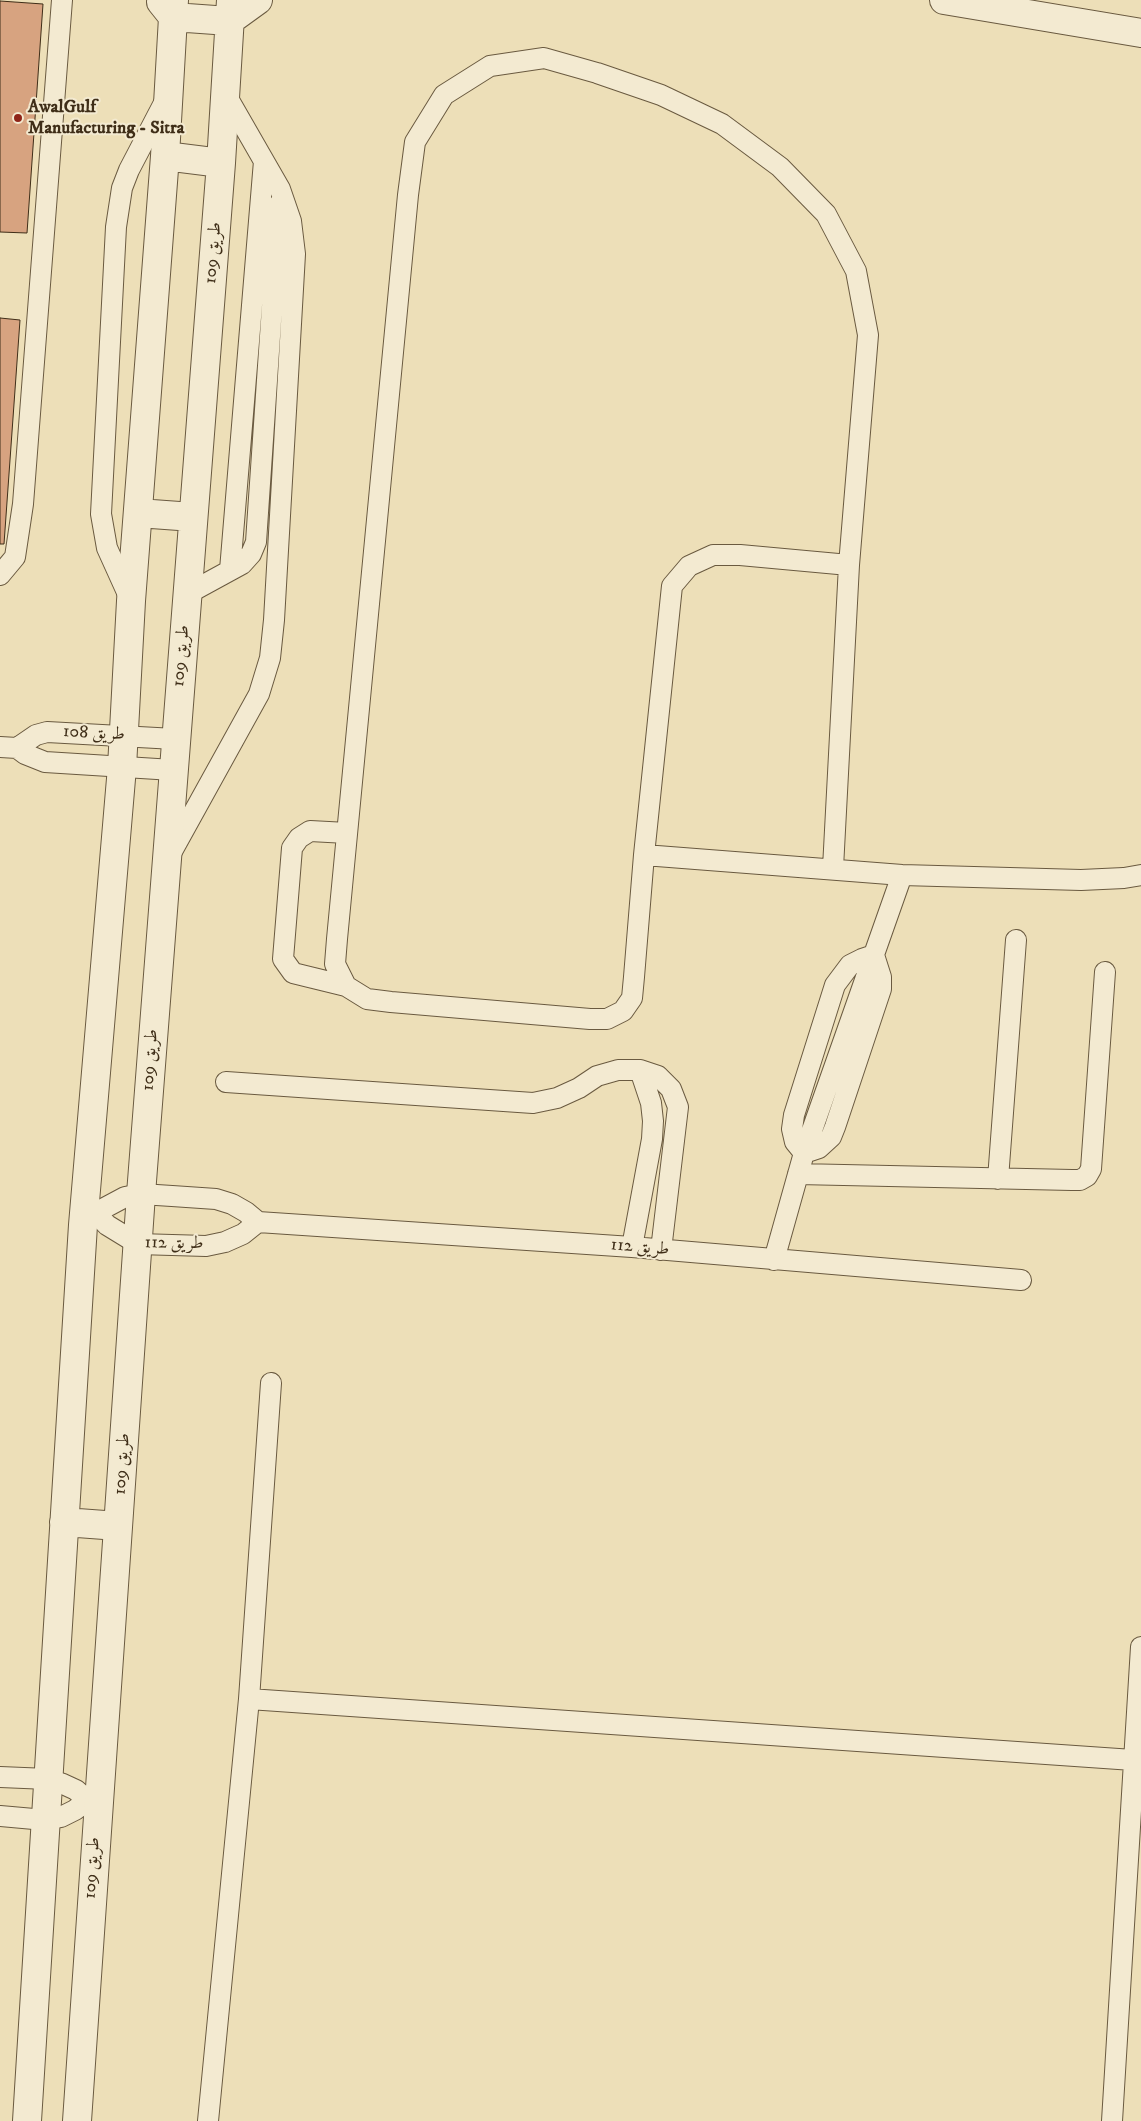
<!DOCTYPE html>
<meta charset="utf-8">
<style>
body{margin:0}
canvas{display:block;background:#eddfb8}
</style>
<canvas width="1141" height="2121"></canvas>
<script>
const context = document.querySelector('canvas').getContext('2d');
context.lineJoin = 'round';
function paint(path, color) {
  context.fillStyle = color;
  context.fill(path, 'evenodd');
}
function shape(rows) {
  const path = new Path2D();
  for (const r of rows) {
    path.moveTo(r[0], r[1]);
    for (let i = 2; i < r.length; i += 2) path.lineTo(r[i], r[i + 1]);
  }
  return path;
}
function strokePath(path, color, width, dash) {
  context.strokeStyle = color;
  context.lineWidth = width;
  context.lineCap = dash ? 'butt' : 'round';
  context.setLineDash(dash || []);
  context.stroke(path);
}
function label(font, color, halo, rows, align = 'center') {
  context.font = font + ' "IM FELL DW Pica",Amiri,serif';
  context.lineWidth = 4;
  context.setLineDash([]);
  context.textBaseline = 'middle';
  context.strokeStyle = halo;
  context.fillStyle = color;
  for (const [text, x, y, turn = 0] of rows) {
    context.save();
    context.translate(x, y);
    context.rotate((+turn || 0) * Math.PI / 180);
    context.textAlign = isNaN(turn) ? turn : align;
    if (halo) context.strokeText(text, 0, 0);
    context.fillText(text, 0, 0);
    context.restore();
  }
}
const building = shape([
 [0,1,43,4,27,233,0,232,0,1],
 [0,318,20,320,4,544,0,544,0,318]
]);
paint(building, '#d7a380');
strokePath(building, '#3f2e18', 1);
const service = shape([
 [230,570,264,161],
 [0,575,15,557,23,504,62,0],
 [187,594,242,564,251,554,256,542,279,204],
 [131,601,107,548,101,514,116,227,122,188,129,170,165,101],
 [0,747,17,748,25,754,45,762,173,770],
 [17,748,36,735,47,732,175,739],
 [170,855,259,694,270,658,274,620,295,254,291,221,280,189,226,95],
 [644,855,902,875,1081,880,1124,878,1141,875],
 [833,868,849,565,868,335,856,271,826,214,780,167,722,124,661,95,597,73,544,58,490,66,444,95,415,142,408,195,337,939,335,964,346,986,367,999,391,1002,590,1019,607,1019,623,1011,632,998,634,977,644,855,672,586,689,566,713,555,740,555,849,565],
 [346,986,293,973,283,959,292,848,299,838,310,831,347,833],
 [226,1082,533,1103,557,1098,579,1088,597,1076,618,1070,640,1070,658,1076,671,1089,678,1107,661,1250],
 [804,1153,795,1142,792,1129,794,1115,835,985,850,965,862,959,874,955],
 [804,1153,819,1148,831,1137,835,1127,881,989,881,977,874,955],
 [798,1174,1072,1180,1080,1180,1087,1176,1091,1169,1105,972],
 [998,1179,1016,940],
 [86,1203,107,1225,138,1244,206,1246,225,1242,243,1234,258,1222],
 [83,1225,95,1213,125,1197,141,1194,172,1196,216,1199,232,1204,246,1212,258,1222,632,1247,1021,1280],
 [632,1247,652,1139,653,1121,651,1103,640,1070],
 [774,1260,804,1153,902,875],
 [249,1699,1133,1760],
 [0,1777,48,1779,63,1784,76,1790,96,1808],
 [0,1816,45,1820,61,1817,75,1810,88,1800,99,1786],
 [208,2121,249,1699,271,1383],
 [1112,2121,1141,1647]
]);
const tertiary = shape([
 [944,0,1141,33],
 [161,2,173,17,229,21,258,0],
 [165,156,221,163],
 [138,513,193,517],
 [64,1522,118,1526],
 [27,2121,83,1225,122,767,131,601,165,156,174,0],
 [77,2121,141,1194,221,163,231,0]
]);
strokePath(service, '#6a5a40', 22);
strokePath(tertiary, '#6a5a40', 30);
strokePath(service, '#f3ead1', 20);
strokePath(tertiary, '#f3ead1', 28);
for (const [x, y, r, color] of [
 [18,118,5,"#8f2418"]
]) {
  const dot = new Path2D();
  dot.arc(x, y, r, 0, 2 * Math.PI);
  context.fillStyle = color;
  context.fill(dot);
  strokePath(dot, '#f3ead1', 2);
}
label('bold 18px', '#3f2e18', '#f3ead1', [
 ["AwalGulf",28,108],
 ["Manufacturing - Sitra",28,129]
], 'left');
label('18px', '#3f2e18', '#f3ead1', [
 ["طريق 109",214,253,-85],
 ["طريق 109",182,656,-85],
 ["طريق 108",94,734,3],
 ["طريق 109",151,1060,-86],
 ["طريق 112",174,1244,1],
 ["طريق 112",640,1248,5],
 ["طريق 109",123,1464,-86],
 ["طريق 109",93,1868,-86]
]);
</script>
